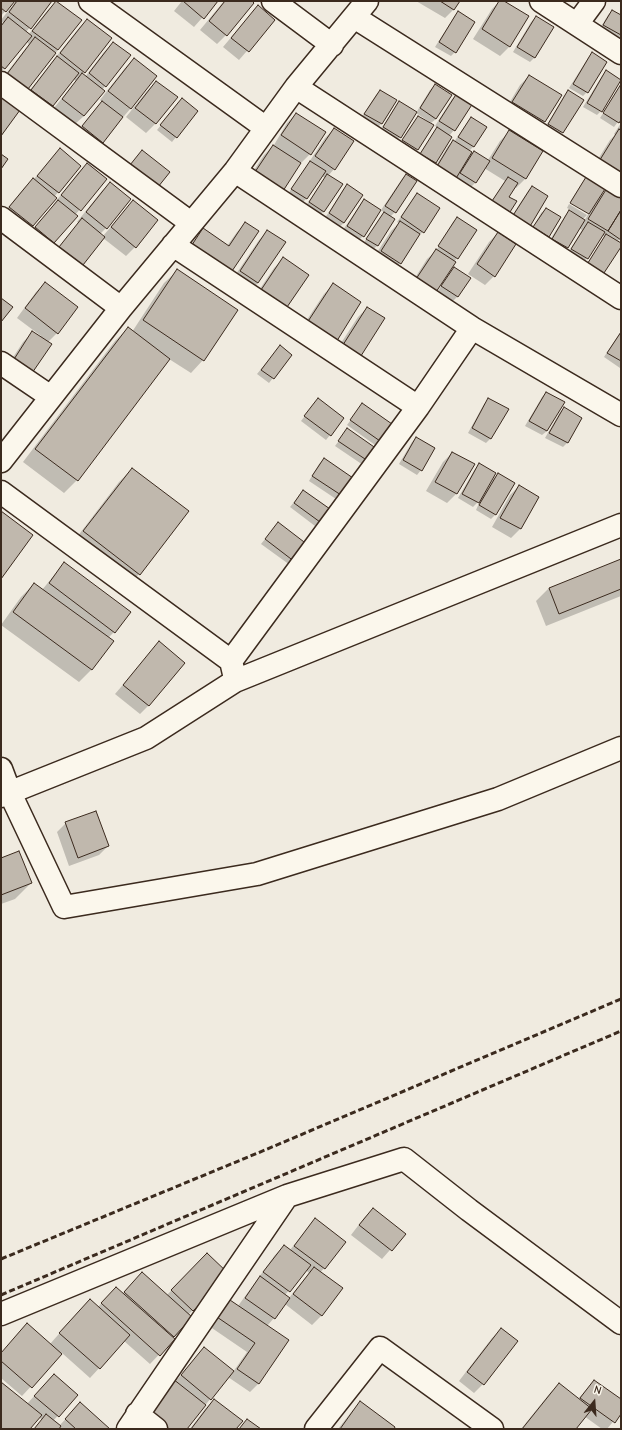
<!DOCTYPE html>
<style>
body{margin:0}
#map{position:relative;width:622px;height:1430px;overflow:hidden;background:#f0ebe0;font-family:"Comic Neue",sans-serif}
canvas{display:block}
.frame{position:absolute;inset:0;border:2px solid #3b2a1e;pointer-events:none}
.north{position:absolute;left:574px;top:1382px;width:40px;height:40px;-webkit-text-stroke:3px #fbf7ec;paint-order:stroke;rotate:17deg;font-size:11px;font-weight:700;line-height:16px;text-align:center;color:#3b2a1e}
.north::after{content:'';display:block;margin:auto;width:14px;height:18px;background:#3b2a1e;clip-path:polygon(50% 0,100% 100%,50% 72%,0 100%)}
</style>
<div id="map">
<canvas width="622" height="1430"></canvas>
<div class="frame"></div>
<div class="north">N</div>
</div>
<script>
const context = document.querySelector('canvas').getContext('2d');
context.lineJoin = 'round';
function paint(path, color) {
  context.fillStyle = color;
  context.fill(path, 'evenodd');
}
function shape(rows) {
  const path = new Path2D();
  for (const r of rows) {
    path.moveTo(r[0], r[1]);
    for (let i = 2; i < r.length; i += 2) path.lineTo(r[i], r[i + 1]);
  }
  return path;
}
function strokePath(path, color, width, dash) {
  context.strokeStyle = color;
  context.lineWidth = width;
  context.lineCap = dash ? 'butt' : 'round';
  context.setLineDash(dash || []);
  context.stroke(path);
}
paint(shape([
 [1,1,14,1,1,16],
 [16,1,51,1,26,32,29,34,47,11,56,2,58,50,27,89,1,80,29,44,26,41,1,72,1,25,3,23,1,20],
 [182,1,217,1,194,27,174,11],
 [224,1,250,1,226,35,217,44,200,30],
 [416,1,459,1,454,9,445,18],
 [500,1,502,1,509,47,500,56,473,39,492,9],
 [258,7,274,20,239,60,223,47,249,16],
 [612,11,621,16,621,42,599,30,608,15],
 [458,13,455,52,451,56,435,47,454,17],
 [536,17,534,58,530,62,513,52,531,22],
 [87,20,84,72,82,74,85,77,104,52,113,43,105,86,84,116,75,124,54,108,76,81,73,79,52,105,43,114,23,99,78,29],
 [592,54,587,92,583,96,569,88,588,58],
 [134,59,131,108,94,151,74,136,93,112,102,102,100,100,125,68],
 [606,72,601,111,597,115,583,107,602,76],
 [529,76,561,95,544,122,535,131,504,112,520,85],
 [156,82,176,97,155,124,146,133,126,117,147,91],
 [621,85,621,118,614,127,600,118],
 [435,86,436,119,431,123,416,113,400,137,396,141,380,131,395,107,399,103,416,113,430,90],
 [380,91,396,101,381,124,377,128,361,118,376,95],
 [569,92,562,132,558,137,545,128,564,96],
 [457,94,454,130,449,136,451,137,435,163,430,167,417,159,433,133,438,128,435,126,452,99],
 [182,99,197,111,172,142,157,130],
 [296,114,310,154,301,163,247,181,264,155,274,145,287,123],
 [418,117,418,149,413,154,399,145,414,122],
 [471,118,486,127,473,147,469,151,488,160,500,141,509,132,525,179,516,188,514,186,508,197,515,202,505,216,489,206,505,181,484,168,475,183,471,187,456,177,432,172,448,146,453,142,454,142,467,123],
 [621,123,621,170,590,172,610,140,615,135,614,134],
 [334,129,334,169,328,176,324,211,319,216,305,207,325,178,322,176,306,199,302,203,288,194,325,138],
 [60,150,80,166,54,197,55,198,23,235,1,216,24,188,33,180],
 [87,164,106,179,75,215,77,216,45,252,26,237,54,205,53,205,78,173],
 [406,175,395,212,390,217,394,220,377,246,372,250,363,244,380,218,385,213,381,210,402,179],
 [586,179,601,196,607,189,621,197,621,238,617,242,621,245,582,271,605,237,602,235,587,258,583,263,568,253,582,230,579,228,567,248,563,252,548,243,565,216,571,210,567,208,569,204,587,215,582,220,584,221,589,213,570,202,582,183],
 [110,183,106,228,100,234,103,236,133,201,135,247,126,256,103,238,82,265,73,274,51,256,79,223,77,222,101,192],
 [347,186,362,195,344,223,339,227,325,218,343,190],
 [532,187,547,197,508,222,528,191],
 [417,195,423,232,418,236,400,263,391,272,372,260,391,231,399,223,397,222],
 [364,200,363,236,358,241,343,230,360,205],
 [546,209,548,236,544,240,530,232,541,213],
 [458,218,457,258,454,262,408,289,427,259,436,251,453,222],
 [246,223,227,277,180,260,195,239,204,230,227,246,237,232],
 [268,231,258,283,249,292,232,280,259,240],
 [498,233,494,276,485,285,468,274,489,242],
 [283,259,308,275,251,302,274,268],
 [454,268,469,278,457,297,453,301,438,291,450,272],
 [177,271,203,360,191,373,169,359,77,480,64,493,23,462,115,341,128,328,132,332,164,283],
 [45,283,57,333,47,343,3,373,23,342,32,333,40,338,41,336,17,318,36,292],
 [333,285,360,302,297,335,324,294],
 [367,308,384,319,332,357,358,317],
 [621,331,621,366,620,368,604,357],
 [280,346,291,355,269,383,257,374],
 [546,393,563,402,547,431,542,435,525,426,542,397],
 [489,399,490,439,486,443,468,433,484,404],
 [314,404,343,419,326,440,301,421],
 [362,405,390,425,375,445,347,425],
 [564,408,581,418,567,443,563,447,545,438,560,412],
 [347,430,375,449,363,465,335,446],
 [416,438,421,470,417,475,399,464,412,442],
 [452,453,456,494,447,503,426,491,443,462],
 [324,459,341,494,336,499,309,481,319,464],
 [480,465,485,490,486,491,494,478,498,474,495,515,491,519,476,510,481,499,473,507,458,498,475,469],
 [132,469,139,574,127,587,71,545,119,482],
 [519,486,538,497,520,529,511,538,492,527,510,495],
 [303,491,320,521,315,526,290,507],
 [274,528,306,545,290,565,261,544],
 [621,560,621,596,546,626,536,601,549,588],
 [65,564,114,632,108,638,92,669,79,682,1,625,21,597,34,584,42,590,56,573],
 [151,652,149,705,140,714,115,694],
 [66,823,108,846,99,855,69,866,57,832],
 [1,860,31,883,15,899,1,904],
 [373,1209,404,1234,382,1259,351,1235,364,1218],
 [315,1220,345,1242,320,1273,342,1289,321,1316,312,1325,285,1304,274,1318,267,1326,259,1383,250,1392,228,1377,186,1429,175,1382,204,1348,233,1372,247,1352,206,1324,218,1308,238,1306,275,1255,284,1246,290,1250,307,1229],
 [306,1270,309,1273,289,1298,285,1295],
 [207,1254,228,1274,188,1315,191,1317,172,1338,174,1339,150,1364,124,1341,90,1378,62,1353,22,1396,1,1378,1,1354,50,1344,81,1309,98,1307,107,1297,122,1294,133,1283,166,1296],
 [501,1330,483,1384,474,1393,459,1381,492,1338],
 [594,1381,621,1400,621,1412,607,1429,602,1429,584,1416,574,1429,521,1429,550,1393,559,1384,578,1399],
 [1,1383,27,1404,45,1384,77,1395,53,1421,59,1426,80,1404,109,1429,34,1429,42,1420,39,1417,29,1429,1,1429],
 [214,1400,235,1429,190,1429,205,1409],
 [361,1402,392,1429,338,1429,352,1411]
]), '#0003');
const building = shape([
 [1,1,15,1,6,12,1,8,1,1],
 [17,1,52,1,31,29,9,12,17,1],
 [56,1,82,20,58,50,32,31,56,1],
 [183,1,218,1,204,19,183,1],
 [225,1,252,1,254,3,227,36,209,21,225,1],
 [440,1,460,1,454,10,440,1],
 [499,1,504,1,529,16,510,47,482,29,499,1],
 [258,5,275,20,249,52,231,38,258,5],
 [612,10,621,15,621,35,603,25,612,10],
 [458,11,475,22,456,53,439,42,458,11],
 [536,16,554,27,535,58,517,47,536,16],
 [8,17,32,36,5,69,1,66,1,26,8,17],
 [87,19,112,38,85,73,60,53,87,19],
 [35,37,56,53,28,89,7,74,35,37],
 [113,42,131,55,106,87,89,73,113,42],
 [592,52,607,62,588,93,573,84,592,52],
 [57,56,79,73,53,106,31,90,57,56],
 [134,58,157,76,131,109,108,91,134,58],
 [606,70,621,80,602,112,587,103,606,70],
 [82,73,105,91,84,116,62,99,82,73],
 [529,75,562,95,545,122,512,102,529,75],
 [156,81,178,97,156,124,135,108,156,81],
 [435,84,452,95,436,119,420,108,435,84],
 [621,84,621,120,619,123,603,113,621,84],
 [380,90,397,100,382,124,364,114,380,90],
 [568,90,584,100,563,133,548,124,568,90],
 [457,93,473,103,455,131,439,121,457,93],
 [1,96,20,110,1,136,1,96],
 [182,98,198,111,177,138,160,125,182,98],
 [102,101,123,117,103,143,82,126,102,101],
 [399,101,417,112,401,138,383,127,399,101],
 [296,113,326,132,311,155,281,135,296,113],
 [418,116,434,125,418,150,402,140,418,116],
 [471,117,487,127,474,147,458,137,471,117],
 [437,127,452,137,436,163,420,154,437,127],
 [334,128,354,141,335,170,315,156,334,128],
 [619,129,621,131,621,172,619,176,598,163,619,129],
 [509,130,543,151,526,179,492,158,509,130],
 [453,140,472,152,455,180,436,168,453,140],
 [273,145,301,163,283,191,255,172,273,145],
 [60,148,81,166,59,193,37,176,60,148],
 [142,150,170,172,158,187,130,165,142,150],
 [474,151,490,161,476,183,460,173,474,151],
 [1,154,8,159,1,169,1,154],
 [310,161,326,171,307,199,291,189,310,161],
 [87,163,107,179,81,211,61,195,87,163],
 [327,174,343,184,324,212,309,202,327,174],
 [406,174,417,181,396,213,385,206,406,174],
 [508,177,518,183,509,197,517,201,510,212,492,201,508,177],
 [586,177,605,189,589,214,570,203,586,177],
 [33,178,57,198,33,226,9,207,33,178],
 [110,182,131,199,107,229,86,212,110,182],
 [347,184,363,195,344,223,329,213,347,184],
 [532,186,548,196,529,228,512,217,532,186],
 [607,188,621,196,621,210,608,231,588,219,607,188],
 [417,193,440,208,424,233,401,217,417,193],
 [364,199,381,210,364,237,347,226,364,199],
 [58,200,78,216,54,243,35,227,58,200],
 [133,200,158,220,136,248,111,227,133,200],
 [546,208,561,217,549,237,533,227,546,208],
 [569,210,585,220,568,248,552,239,569,210],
 [621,210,621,240,608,231,621,210],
 [384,212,395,219,378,246,366,239,384,212],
 [457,217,477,230,458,259,438,246,457,217],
 [82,218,105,237,83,265,59,247,82,218],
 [400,221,420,234,401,264,381,251,400,221],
 [245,222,259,231,228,277,188,251,203,228,229,246,245,222],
 [588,222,605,232,588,259,571,249,588,222],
 [267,230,286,242,258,283,240,271,267,230],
 [498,232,516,244,495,277,477,264,498,232],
 [606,234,621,243,621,247,602,276,586,266,606,234],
 [436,249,456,262,436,292,416,279,436,249],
 [283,257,309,275,285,310,259,293,283,257],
 [454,267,471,278,458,297,441,286,454,267],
 [177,269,238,310,204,361,143,320,177,269],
 [45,282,78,307,58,334,25,308,45,282],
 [333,283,361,302,335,344,305,326,333,283],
 [1,298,13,307,1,322,1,298],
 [367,307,385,318,359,359,341,348,367,307],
 [128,327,170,359,78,481,35,449,128,327],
 [32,331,52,344,30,376,11,364,32,331],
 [621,332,621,361,607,353,621,332],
 [280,345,292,355,274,379,261,370,280,345],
 [546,392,565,402,547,431,529,421,546,392],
 [318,398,344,418,331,436,304,416,318,398],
 [488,398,509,409,491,439,472,428,488,398],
 [362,403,392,424,380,441,350,420,362,403],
 [564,407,582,418,568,443,549,433,564,407],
 [347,428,377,449,368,461,338,441,347,428],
 [416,437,435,448,422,471,403,460,416,437],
 [452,452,475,464,457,494,435,482,452,452],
 [324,458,353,478,341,495,312,476,324,458],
 [479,463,496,473,479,503,462,494,479,463],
 [132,468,189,511,140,575,83,531,132,468],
 [498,473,515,483,496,515,479,505,498,473],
 [519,485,539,497,521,529,500,518,519,485],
 [303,490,330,509,320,522,294,503,303,490],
 [1,511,33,535,1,579,1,511],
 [278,522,308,545,295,562,265,539,278,522],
 [621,559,621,589,559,614,549,588,621,559],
 [64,562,131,612,115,633,49,583,64,562],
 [34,583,114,641,92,670,13,612,34,583],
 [159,641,185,663,149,706,123,685,159,641],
 [96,811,109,846,78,858,65,822,96,811],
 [19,851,32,883,1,895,1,858,19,851],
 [373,1208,406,1234,392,1251,359,1225,373,1208],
 [315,1218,346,1242,325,1269,294,1246,315,1218],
 [284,1245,311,1265,290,1292,263,1272,284,1245],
 [207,1253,229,1274,193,1311,171,1290,207,1253],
 [314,1267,343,1288,322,1316,293,1294,314,1267],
 [142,1272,192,1317,174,1337,124,1292,142,1272],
 [260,1276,290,1298,275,1319,245,1298,260,1276],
 [116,1287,175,1339,160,1356,101,1303,116,1287],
 [227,1298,289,1340,259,1384,237,1369,255,1343,214,1315,227,1298],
 [90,1299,130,1335,100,1369,59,1333,90,1299],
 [27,1323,62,1354,32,1388,1,1361,1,1353,27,1323],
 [501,1328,518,1341,484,1385,467,1372,501,1328],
 [204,1347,234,1371,211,1400,181,1375,204,1347],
 [54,1374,78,1395,59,1417,34,1396,54,1374],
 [173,1379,206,1405,187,1429,166,1429,146,1413,173,1379],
 [594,1380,621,1399,621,1414,615,1423,580,1398,594,1380],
 [1,1382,42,1415,30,1429,1,1429,1,1382],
 [559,1383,592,1409,576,1429,522,1429,559,1383],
 [214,1399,243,1421,236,1429,191,1429,214,1399],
 [360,1401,395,1427,394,1429,340,1429,360,1401],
 [80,1402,110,1429,76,1429,65,1419,80,1402],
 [46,1414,61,1426,59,1429,34,1429,46,1414],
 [247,1419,261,1429,239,1429,247,1419]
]);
paint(building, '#c0b8ad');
strokePath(building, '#3b2a1e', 1);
const minor = shape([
 [90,1,266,128],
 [273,1,332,45],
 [541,1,621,53],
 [354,17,621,186],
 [577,24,594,1],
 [1,83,191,223],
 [296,87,621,298],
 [235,171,472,328,621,415],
 [1,218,121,308],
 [173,245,418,407],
 [1,363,51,397],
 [1,461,121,308,235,171,296,87,367,1],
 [1,492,231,661,234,674],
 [231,661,418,407,472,328],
 [1,769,10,793,64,907,257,874,498,799,621,748],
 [1,796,146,738,235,681,621,525],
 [1,1314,287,1196,404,1159,469,1210,621,1323],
 [137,1414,156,1429],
 [128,1429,287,1196],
 [316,1429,380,1348,492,1429]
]);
strokePath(minor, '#3b2a1e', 25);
strokePath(minor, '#fbf7ec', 22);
strokePath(shape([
 [1,1259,265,1150,621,999],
 [1,1295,621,1031]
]), '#3b2a1e', 3, [6, 3]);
</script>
